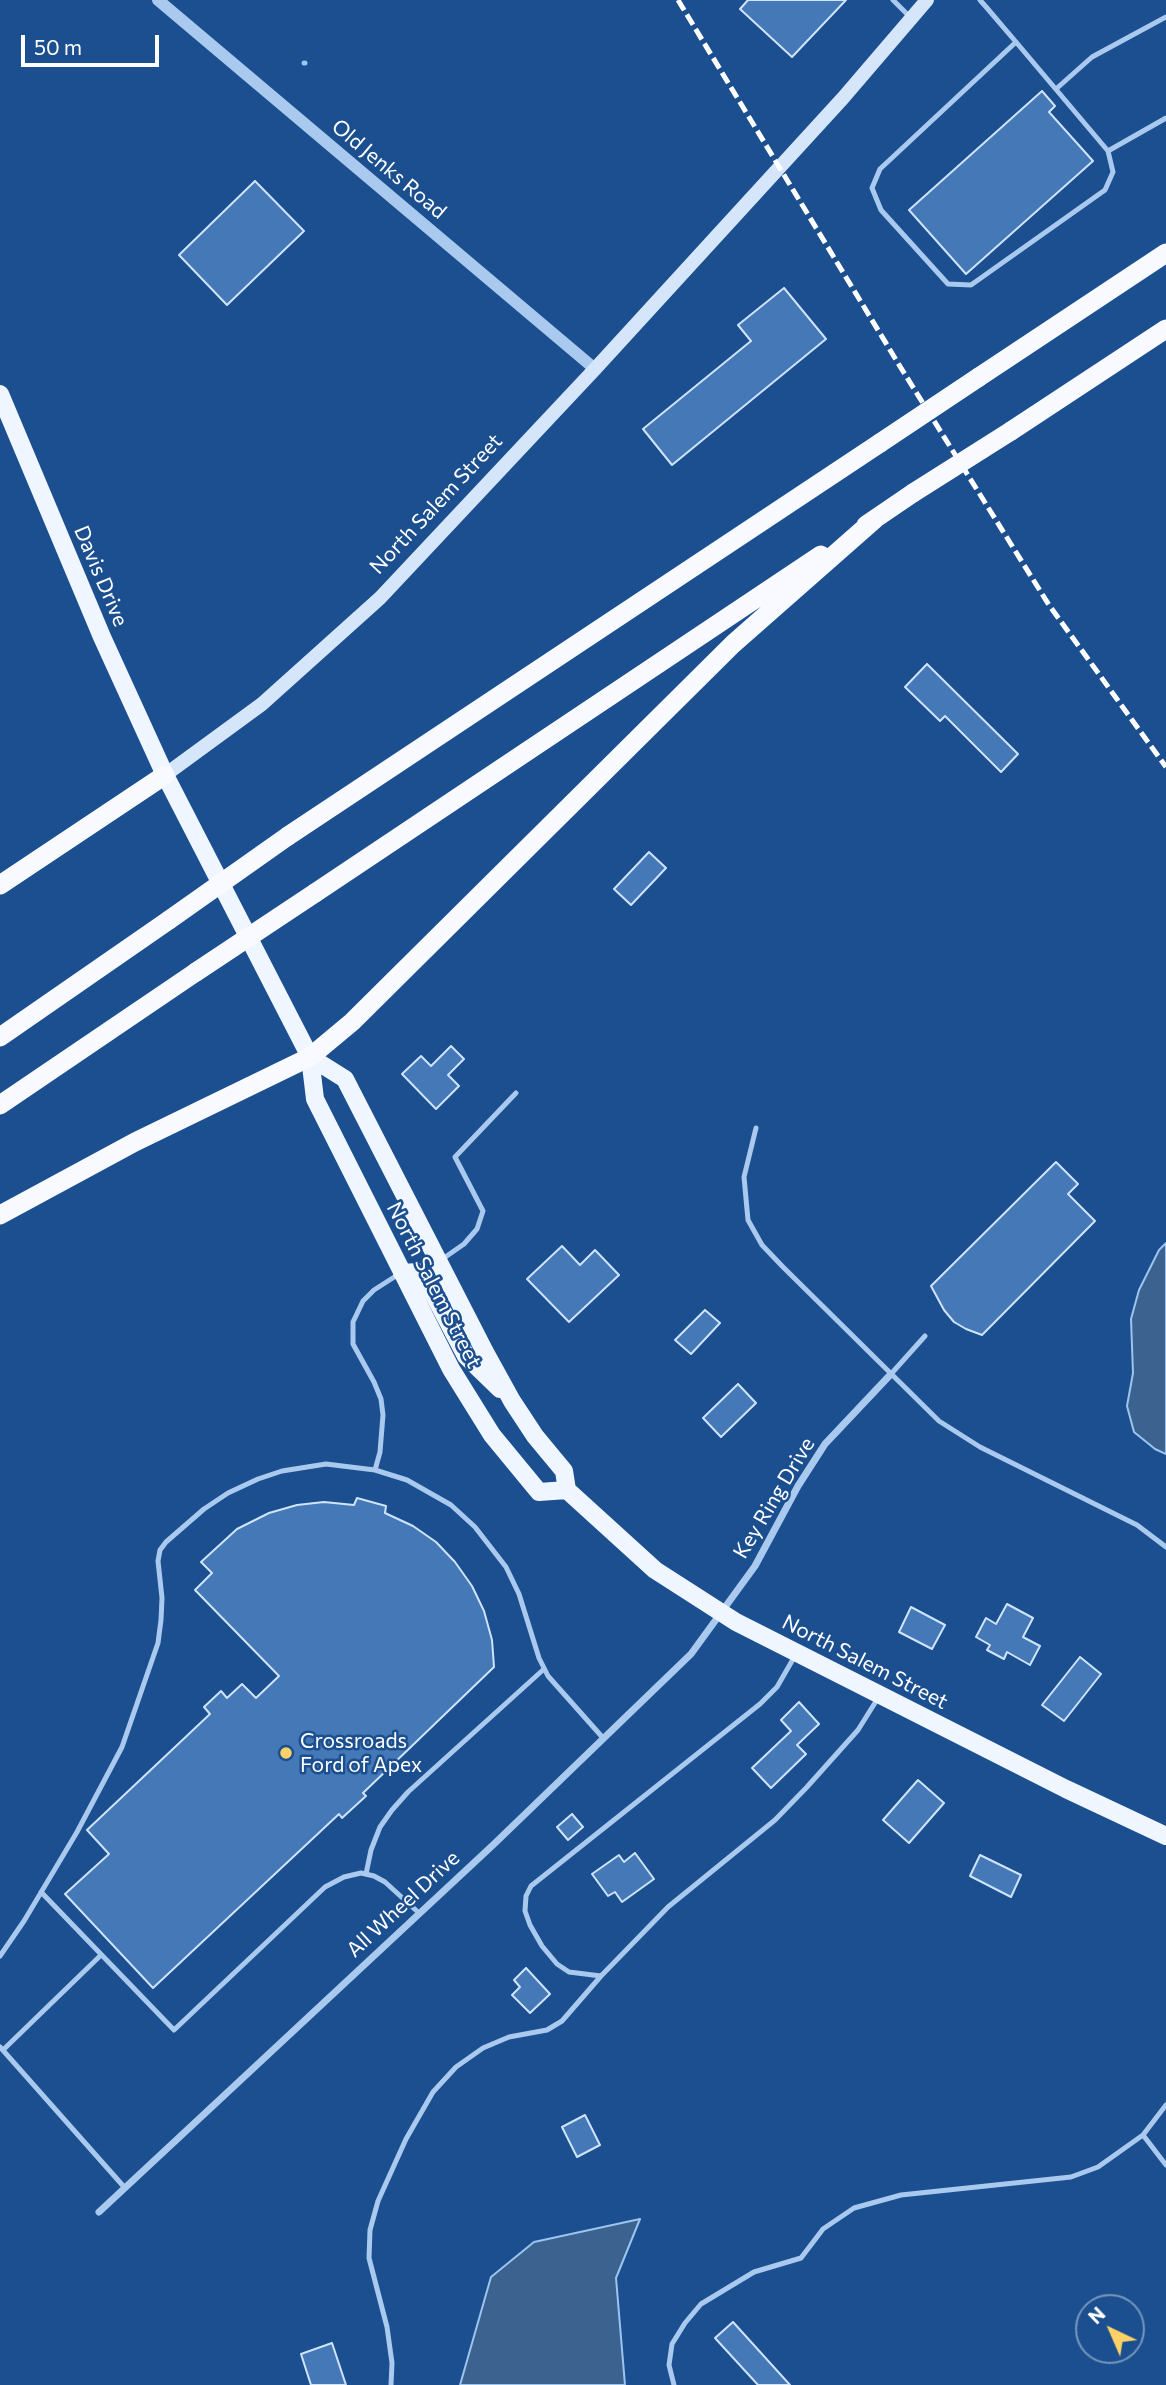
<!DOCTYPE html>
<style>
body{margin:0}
#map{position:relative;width:1166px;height:2385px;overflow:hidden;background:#1b4f8f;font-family:Commissioner,sans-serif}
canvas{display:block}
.north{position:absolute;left:1075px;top:2294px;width:70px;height:70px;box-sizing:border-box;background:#1b4f8f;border:2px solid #7695bc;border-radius:50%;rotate:316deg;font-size:19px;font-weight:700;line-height:28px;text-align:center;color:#fff}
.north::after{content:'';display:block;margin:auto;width:24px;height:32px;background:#ffd166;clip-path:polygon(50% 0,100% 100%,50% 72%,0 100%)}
.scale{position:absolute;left:21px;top:35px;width:138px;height:32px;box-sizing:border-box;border:4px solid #fff;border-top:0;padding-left:9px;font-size:21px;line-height:24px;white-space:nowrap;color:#fff;-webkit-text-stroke:5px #1b4f8f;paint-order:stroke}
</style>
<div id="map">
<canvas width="1166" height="2385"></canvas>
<div class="north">N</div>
<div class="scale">50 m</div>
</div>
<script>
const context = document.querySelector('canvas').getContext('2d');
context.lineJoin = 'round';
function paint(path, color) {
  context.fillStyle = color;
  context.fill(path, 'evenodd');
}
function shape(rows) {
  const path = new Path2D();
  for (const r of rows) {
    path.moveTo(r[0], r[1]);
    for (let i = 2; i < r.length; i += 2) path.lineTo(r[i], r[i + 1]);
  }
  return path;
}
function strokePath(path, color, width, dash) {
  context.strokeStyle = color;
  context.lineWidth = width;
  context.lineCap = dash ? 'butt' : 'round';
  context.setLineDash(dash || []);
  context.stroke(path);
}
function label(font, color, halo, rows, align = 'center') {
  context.font = font + ' Commissioner,sans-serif';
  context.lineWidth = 5;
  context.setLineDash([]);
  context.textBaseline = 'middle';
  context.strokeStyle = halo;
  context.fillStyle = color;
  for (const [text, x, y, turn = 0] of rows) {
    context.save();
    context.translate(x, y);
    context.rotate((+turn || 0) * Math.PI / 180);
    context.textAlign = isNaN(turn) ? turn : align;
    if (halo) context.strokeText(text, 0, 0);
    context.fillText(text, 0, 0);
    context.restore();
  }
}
const water = shape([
 [1166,1243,1166,1454,1155,1449,1134,1432,1127,1406,1133,1373,1131,1319,1139,1290,1159,1250,1166,1243],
 [640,2219,616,2278,625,2385,460,2385,491,2277,534,2242,640,2219]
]);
paint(water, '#3c6290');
strokePath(water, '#9cc4f0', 2);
strokePath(shape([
 [304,63,305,63]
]), '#9cc4f0', 5);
const building = shape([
 [748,0,846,0,792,57,740,9,748,0],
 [1042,91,1055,106,1049,112,1093,161,966,274,909,210,1042,91],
 [255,181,304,231,227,305,179,255,255,181],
 [784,288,826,339,672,465,643,429,751,341,738,325,784,288],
 [927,664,1018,754,1001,772,945,716,940,721,905,687,927,664],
 [649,852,666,868,631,905,614,889,649,852],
 [451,1046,464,1059,448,1075,459,1086,436,1109,402,1074,421,1056,431,1066,451,1046],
 [1056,1162,1078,1184,1068,1194,1095,1221,982,1335,966,1329,954,1322,944,1310,931,1286,1056,1162],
 [562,1246,580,1265,595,1250,619,1275,569,1322,527,1279,562,1246],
 [705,1310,720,1323,691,1354,675,1340,705,1310],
 [738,1384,756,1403,721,1437,703,1418,738,1384],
 [357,1498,386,1506,385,1513,413,1526,436,1542,455,1562,472,1586,484,1611,492,1640,494,1667,363,1793,366,1796,342,1818,339,1814,153,1988,65,1894,109,1854,87,1830,210,1714,204,1707,221,1691,227,1698,242,1684,256,1698,279,1676,195,1590,212,1573,201,1562,237,1529,269,1513,297,1505,324,1502,354,1505,357,1498],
 [1007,1604,1033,1618,1023,1637,1040,1646,1030,1665,1007,1652,1004,1659,987,1650,990,1645,976,1637,986,1618,996,1624,1007,1604],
 [911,1607,945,1625,932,1649,899,1632,911,1607],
 [1080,1657,1101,1674,1064,1721,1042,1705,1080,1657],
 [799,1702,819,1724,797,1745,806,1754,771,1788,752,1768,791,1731,781,1720,799,1702],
 [918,1780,944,1803,909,1843,883,1820,918,1780],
 [572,1814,583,1827,568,1840,557,1827,572,1814],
 [635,1853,654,1879,622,1902,615,1892,608,1896,592,1874,619,1855,624,1862,635,1853],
 [980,1855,1021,1875,1011,1897,970,1876,980,1855],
 [526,1968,550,1994,530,2013,512,1995,520,1987,514,1980,526,1968],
 [585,2115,600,2145,577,2157,562,2127,585,2115],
 [733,2322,790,2385,758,2385,715,2338,733,2322],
 [332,2343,346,2385,311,2385,301,2354,332,2343]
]);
paint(building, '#4478b7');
strokePath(building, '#cfe3fa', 2);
strokePath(shape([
 [893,0,910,17],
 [980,0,987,8,1016,42,1108,151,1113,172,1105,190,971,285,948,284,881,210,872,188,880,169,1016,42],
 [1056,89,1092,57,1166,17],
 [1108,151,1166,118],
 [756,1128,744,1177,748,1220,762,1245,783,1267,939,1421,980,1447,1137,1525,1166,1547],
 [441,1260,464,1244,477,1229,483,1211,455,1157,516,1093],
 [891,1374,925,1336],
 [375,1470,380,1452,383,1415,381,1399,374,1382,353,1344,353,1322,363,1301,374,1290,399,1274],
 [366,1874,371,1850,380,1827,392,1810,408,1792,544,1669],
 [41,1892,174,2030,325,1887,344,1877,361,1873,374,1876,385,1882,419,1913],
 [0,1956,24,1921,77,1832,122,1747,158,1643,161,1620,162,1598,158,1561,160,1550,166,1542,204,1509,228,1493,258,1479,282,1471,326,1464,375,1470,407,1480,451,1505,475,1527,506,1567,519,1594,539,1658,548,1676,604,1739],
 [601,1976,569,1972,557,1964,542,1946,530,1925,525,1911,526,1896,531,1886,760,1704,777,1687,796,1654],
 [0,2047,125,2188],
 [3,2050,101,1955],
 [1143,2135,1166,2105],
 [391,2385,392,2363,387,2327,369,2258,370,2230,378,2201,406,2139,433,2092,456,2067,483,2048,509,2037,547,2030,562,2021,601,1976,668,1907,775,1820,807,1787,858,1730,878,1698],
 [674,2385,669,2365,672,2344,685,2323,701,2304,754,2272,801,2258,823,2229,854,2208,901,2195,1071,2177,1098,2167,1143,2135,1166,2165]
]), '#a9c9ee', 5);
strokePath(shape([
 [99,2212,493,1845,691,1654,755,1566,798,1486,825,1444,891,1374]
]), '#a9c9ee', 7);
strokePath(shape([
 [158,0,595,369]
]), '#a9c9ee', 12);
strokePath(shape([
 [165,775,262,704,380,598,595,369,843,98,927,0]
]), '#d6e6fa', 14);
strokePath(shape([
 [0,394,102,637,165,775,310,1057,315,1099,451,1369,492,1435,534,1486,539,1492,567,1490],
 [310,1057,345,1079,485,1352,512,1401,535,1436,564,1471,567,1490,655,1570,736,1622,1066,1789,1166,1836],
 [402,1273,418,1272,425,1278,466,1356,500,1389]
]), '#f0f6ff', 18);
strokePath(shape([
 [979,377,1166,253],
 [1011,431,1166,329],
 [866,525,913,493],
 [288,836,880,443],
 [0,885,165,775],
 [315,893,821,555],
 [0,1037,169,920],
 [0,1105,196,972],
 [0,1215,135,1142,310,1057,352,1022,733,644,875,519]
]), '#f8faff', 19);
strokePath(shape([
 [678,0,901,368,1049,605,1166,767]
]), '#fff', 5, [12, 5]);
strokePath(shape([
 [880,443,979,377],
 [913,493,1011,431],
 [169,920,288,836],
 [196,972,315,893]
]), '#f8faff', 19);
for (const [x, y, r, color] of [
 [286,1753,7,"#ffd166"]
]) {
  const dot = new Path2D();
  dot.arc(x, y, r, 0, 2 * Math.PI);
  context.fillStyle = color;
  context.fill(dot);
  strokePath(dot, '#1b4f8f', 2.5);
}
label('21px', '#fff', '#1b4f8f', [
 ["Old Jenks Road",389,169,40],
 ["North Salem Street",436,504,-47],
 ["Davis Drive",101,576,67],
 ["North Salem Street",434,1285,63],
 ["Key Ring Drive",774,1498,-59],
 ["North Salem Street",865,1662,27],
 ["All Wheel Drive",403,1904,-43]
]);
label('21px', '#fff', '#1b4f8f', [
 ["Crossroads",300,1741],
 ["Ford of Apex",300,1765]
], 'left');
</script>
